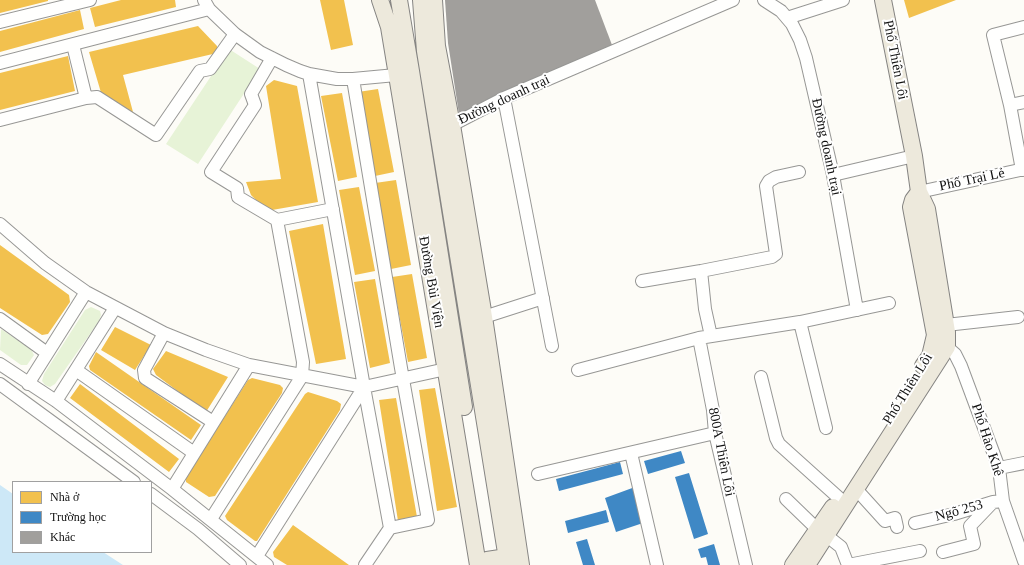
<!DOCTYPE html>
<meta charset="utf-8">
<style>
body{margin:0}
#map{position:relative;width:1024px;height:565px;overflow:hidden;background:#fdfcf7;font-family:"Times New Roman",serif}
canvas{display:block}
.legend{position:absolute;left:12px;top:481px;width:140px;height:72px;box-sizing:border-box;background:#fff;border:1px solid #a0a0a0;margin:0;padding:5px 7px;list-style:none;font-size:12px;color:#111}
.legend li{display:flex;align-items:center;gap:8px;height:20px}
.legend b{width:20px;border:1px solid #a0a0a0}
</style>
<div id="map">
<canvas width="1024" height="565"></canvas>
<ul class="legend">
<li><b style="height:11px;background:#f2c14e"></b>Nhà ở</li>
<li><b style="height:11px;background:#3f88c5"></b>Trường học</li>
<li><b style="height:11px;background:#a19f9c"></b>Khác</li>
</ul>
</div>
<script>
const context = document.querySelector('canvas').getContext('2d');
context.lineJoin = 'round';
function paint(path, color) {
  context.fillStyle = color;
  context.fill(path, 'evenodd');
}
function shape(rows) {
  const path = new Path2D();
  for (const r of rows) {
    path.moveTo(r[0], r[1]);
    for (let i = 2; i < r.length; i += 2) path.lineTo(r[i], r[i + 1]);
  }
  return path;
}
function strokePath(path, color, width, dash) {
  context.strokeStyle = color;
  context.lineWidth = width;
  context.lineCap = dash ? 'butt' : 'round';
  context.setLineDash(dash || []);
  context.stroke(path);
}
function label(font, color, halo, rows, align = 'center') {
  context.font = font + ' "Times New Roman",serif';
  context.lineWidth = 4;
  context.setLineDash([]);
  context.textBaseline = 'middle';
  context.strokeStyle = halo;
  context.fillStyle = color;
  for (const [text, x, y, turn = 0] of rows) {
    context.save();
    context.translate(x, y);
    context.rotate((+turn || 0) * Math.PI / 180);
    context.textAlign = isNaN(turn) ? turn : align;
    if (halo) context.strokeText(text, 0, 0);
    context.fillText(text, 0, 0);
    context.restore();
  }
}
paint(shape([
 [229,49,260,69,198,164,166,144],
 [91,307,100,311,101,315,99,321,55,384,50,387,45,385,42,381,44,374,85,310],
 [1,329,31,349,34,355,27,365,21,365,0,350]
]), '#e7f3d7');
paint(shape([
 [0,485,13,494,13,552,103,552,123,565,0,565]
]), '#cde8f7');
paint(shape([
 [0,0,48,0,48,1,0,13],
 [121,0,175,0,176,7,95,27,90,8],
 [320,0,344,0,353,45,331,50],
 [904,0,956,0,909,18],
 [80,10,84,29,0,52,0,31],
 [198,26,217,46,217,53,123,75,133,112,117,107,102,96,89,52],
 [68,56,75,91,0,110,0,73],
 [274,80,297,86,318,202,272,210,261,205,251,195,246,182,281,179,266,86],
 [378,89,394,172,375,176,358,92],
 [342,93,357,177,338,181,321,96],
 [396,180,411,265,391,269,375,183],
 [359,187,375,271,355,275,339,190],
 [323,224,346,359,316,364,289,231],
 [0,245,69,295,70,302,48,334,42,335,0,308],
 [412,274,427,358,408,362,392,277],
 [375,279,390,363,370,368,354,282],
 [115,327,151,345,135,370,101,350],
 [166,351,228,377,206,412,156,375,153,369],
 [96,352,201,425,191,440,90,370,89,366],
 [252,378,280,385,283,388,282,393,215,496,209,497,186,482,186,477,248,380],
 [80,384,179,459,169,472,70,398],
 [435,388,457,507,437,511,419,390],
 [308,392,337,401,341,404,340,410,257,541,255,541,227,520,225,516,305,394],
 [396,398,417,517,398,521,379,400],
 [293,525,349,565,287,565,274,557,273,552]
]), '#f2c14e');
paint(shape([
 [681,451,685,463,648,474,644,461],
 [620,462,623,474,559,491,556,479],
 [689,473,708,534,694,539,675,477],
 [635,487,646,522,616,532,605,498],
 [606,510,609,522,568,533,565,521],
 [587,539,595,565,583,565,576,542],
 [714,544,720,565,708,565,706,557,701,558,698,549]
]), '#3f88c5');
paint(shape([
 [445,0,595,0,612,45,459,114,448,43]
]), '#a19f9c');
const minor = shape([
 [204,0,209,9,235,34,260,52,286,65,300,71,309,74,337,79,353,79,396,75],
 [764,0,781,11,792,24,800,40,806,58,833,175,857,310],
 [787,18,843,0],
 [0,22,90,0],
 [272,58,251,94,255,105,211,172,237,188,238,197,277,220],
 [0,63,209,9],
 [309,74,364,387,390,528,365,565],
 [353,79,401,368,428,520,390,528],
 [86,98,97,97,156,135,200,71,210,69,235,34],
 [504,98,552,346],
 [1010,105,1024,102],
 [0,120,86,98,73,45],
 [452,125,504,98,733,0],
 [1022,170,1010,105,993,35,1024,27],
 [833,175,914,156],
 [919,192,1024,169],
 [0,224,45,263,86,292,164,333,206,350,249,365,364,387,446,369],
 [701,271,705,309,711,336],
 [642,281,701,271,772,257,776,254,766,186,769,181,776,177,799,172],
 [484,317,543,298],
 [0,319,47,353],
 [800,322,826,428],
 [946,325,1018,317],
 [164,333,144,370,145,378,213,422],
 [699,338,713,410,715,433,746,565],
 [947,347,955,354,961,366,999,468,1003,501,1024,561],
 [0,364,56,401,172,489,267,565],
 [76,370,194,453],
 [578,370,699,338,800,322,889,303],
 [761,377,776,438,779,444,839,498],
 [0,384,134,482],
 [28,384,86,292],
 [56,401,115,308],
 [631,453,657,565],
 [999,468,1024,463],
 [538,474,715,433],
 [172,489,249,365],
 [856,489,885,521,895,518,897,527],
 [151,494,198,529,240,565],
 [786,499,817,529],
 [211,519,302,376,303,362,277,220,333,209],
 [915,523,954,514,993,502,1003,501],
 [827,536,841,547,848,565],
 [943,552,974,544,970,526,992,503],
 [257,556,364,387],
 [848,565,920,551]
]);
const major = shape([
 [380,0,389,27,478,565],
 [399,0,411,71,464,407],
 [421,0,425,51,508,565],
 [434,0,437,46,452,125,484,317,521,565],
 [919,192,913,200,911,207,935,335,930,356,923,366],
 [487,560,507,557],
 [793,565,833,507],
 [807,565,947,347,947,332,927,209,919,192,914,156,883,0]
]);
strokePath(minor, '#979795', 14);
strokePath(major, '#858482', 18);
strokePath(minor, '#fffffe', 12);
strokePath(major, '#ede9dc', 16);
label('14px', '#111', '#fff', [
 ["Phố Thiên Lôi",895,60,79],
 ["Đường doanh trại",504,100,-25],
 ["Đường doanh trại",826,147,78],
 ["Phố Trại Lẻ",972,180,-12],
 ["Đường Bùi Viện",431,282,80],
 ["Phố Thiên Lôi",908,389,-58],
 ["Phố Hào Khê",987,440,72],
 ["800A Thiên Lôi",721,452,79],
 ["Ngõ 253",959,511,-15]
]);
</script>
